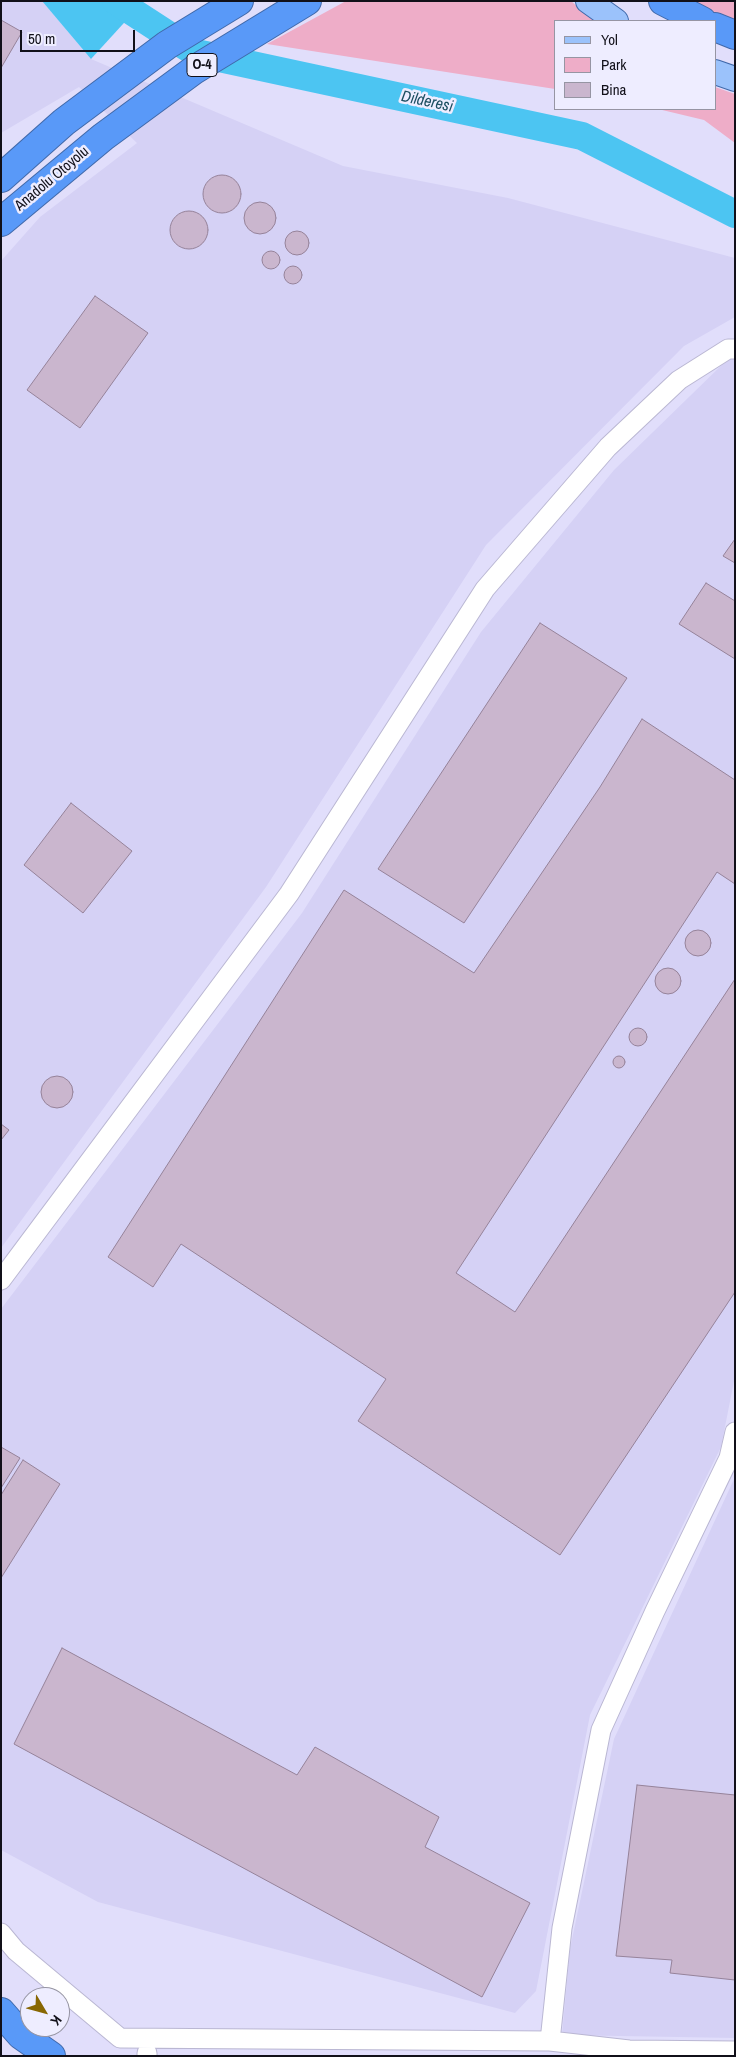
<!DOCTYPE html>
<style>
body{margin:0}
#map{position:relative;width:736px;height:2057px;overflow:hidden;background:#e1defb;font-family:"Archivo Narrow",sans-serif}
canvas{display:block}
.frame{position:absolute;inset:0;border:2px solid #111019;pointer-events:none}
.legend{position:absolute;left:554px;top:20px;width:162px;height:90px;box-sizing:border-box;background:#eeedff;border:1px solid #9695a3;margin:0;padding:6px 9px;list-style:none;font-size:15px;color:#111019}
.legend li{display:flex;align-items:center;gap:10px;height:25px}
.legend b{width:25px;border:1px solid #9695a3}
.north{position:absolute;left:20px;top:1987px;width:50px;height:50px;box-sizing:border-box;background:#eeedff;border:1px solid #9695a3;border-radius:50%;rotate:127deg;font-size:14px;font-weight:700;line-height:20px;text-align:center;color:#111019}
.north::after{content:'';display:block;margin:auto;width:18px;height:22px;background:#886703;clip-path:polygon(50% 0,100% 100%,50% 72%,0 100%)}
.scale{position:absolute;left:20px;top:30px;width:115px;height:22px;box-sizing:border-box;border:2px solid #111019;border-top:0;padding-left:6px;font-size:15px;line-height:18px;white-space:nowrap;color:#111019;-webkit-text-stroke:4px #eeedff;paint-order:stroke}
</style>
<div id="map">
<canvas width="736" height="2057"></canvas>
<div class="frame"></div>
<ul class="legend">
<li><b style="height:6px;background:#9bc2fb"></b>Yol</li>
<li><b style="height:14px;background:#eeadc8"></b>Park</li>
<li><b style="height:14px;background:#cab6ce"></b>Bina</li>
</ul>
<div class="north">K</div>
<div class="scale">50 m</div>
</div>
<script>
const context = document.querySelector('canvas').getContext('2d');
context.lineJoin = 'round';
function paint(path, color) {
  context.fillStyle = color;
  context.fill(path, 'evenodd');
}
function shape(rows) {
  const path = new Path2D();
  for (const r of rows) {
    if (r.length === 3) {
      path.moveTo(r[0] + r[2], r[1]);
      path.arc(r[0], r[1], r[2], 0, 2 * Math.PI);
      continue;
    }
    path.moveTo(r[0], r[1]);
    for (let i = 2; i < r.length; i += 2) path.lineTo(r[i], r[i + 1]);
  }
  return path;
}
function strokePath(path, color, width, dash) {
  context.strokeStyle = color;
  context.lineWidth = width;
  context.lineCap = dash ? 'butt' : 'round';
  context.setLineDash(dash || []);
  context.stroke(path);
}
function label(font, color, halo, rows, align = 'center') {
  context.font = font + ' "Archivo Narrow",sans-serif';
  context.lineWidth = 5;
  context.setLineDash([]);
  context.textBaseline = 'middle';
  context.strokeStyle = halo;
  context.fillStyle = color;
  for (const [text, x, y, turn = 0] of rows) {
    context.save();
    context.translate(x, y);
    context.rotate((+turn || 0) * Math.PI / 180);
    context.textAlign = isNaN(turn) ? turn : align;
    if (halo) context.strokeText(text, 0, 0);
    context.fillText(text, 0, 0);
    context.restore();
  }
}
paint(shape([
 [1,1,42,1,91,59,343,166,508,198,735,258,735,317,684,346,486,545,266,887,1,1248,1,261,40,217,137,143,79,87,1,133],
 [729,358,735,358,735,1376,721,1447,590,1715,536,1991,515,2013,98,1902,1,1850,1,1309,302,913,481,632,614,470],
 [735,1477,735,2038,562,2035,570,1949,614,1739]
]), '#d5d1f5');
paint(shape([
 [346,1,571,1,594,21,555,21,555,89,267,44],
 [678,1,735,1,735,28],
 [715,87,735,94,735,143,704,120,658,109,715,109]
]), '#eeadc8');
paint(shape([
 [42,1,144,1,91,59]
]), '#4cc5f2');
strokePath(shape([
 [116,1,196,53,582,136,735,214]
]), '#4cc5f2', 28);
const building = shape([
 [1,20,22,32,1,68,1,20],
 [222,194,19],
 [260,218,16],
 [189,230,19],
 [297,243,12],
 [271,260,9],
 [293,275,9],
 [95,296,148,333,80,428,27,390,95,296],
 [735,539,735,563,723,556,735,539],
 [706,583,735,601,735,659,679,624,706,583],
 [540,623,627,678,464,923,378,869,540,623],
 [642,719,735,780,735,884,717,872,456,1273,515,1312,735,979,735,1292,560,1555,358,1421,386,1379,181,1244,153,1287,108,1257,344,890,474,973,600,787,642,719],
 [71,803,132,851,83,913,24,865,71,803],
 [698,943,13],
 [668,981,13],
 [638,1037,9],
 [619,1062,6],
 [57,1092,16],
 [1,1124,9,1130,1,1140,1,1124],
 [1,1447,20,1458,1,1488,1,1447],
 [23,1460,60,1484,1,1578,1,1495,23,1460],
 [62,1648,297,1775,315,1747,439,1817,425,1847,530,1903,482,1997,14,1744,62,1648],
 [637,1785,735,1795,735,1980,670,1973,672,1960,616,1956,637,1785]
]);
paint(building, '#cab6ce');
strokePath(building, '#96839a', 1);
const minor = shape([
 [1,1280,289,894,485,589,608,447,679,380,728,349,735,349],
 [1,1933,16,1951,120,2038,550,2041,629,2050,735,2051],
 [550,2041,562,1928,601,1730,655,1611,729,1458,735,1432],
 [147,2053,147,2056]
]);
const major = shape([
 [588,1,616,21],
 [715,72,735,79]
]);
const highway = shape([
 [663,1,702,21],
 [715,27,735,35],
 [1,178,64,122,167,45,239,1],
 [1,222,103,137,194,70,307,1],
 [1,2012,21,2035,51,2056]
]);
strokePath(minor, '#bab7d3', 21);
strokePath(major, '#4069aa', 26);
strokePath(highway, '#4069aa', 30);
strokePath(minor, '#fff', 19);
strokePath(major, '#9bc2fb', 24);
strokePath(highway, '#5999f8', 28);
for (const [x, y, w] of [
 [202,65,30]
]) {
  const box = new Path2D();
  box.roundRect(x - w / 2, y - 11.5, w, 23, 4);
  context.fillStyle = '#eeedff';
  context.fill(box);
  strokePath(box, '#111019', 1);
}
label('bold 14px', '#111019', null, [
 ["O-4",202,65]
]);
label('15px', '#111019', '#eeedff', [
 ["Anadolu Otoyolu",52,179,-40]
]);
label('italic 16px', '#1c4e61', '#eeedff', [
 ["Dilderesi",427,102,12]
]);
</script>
